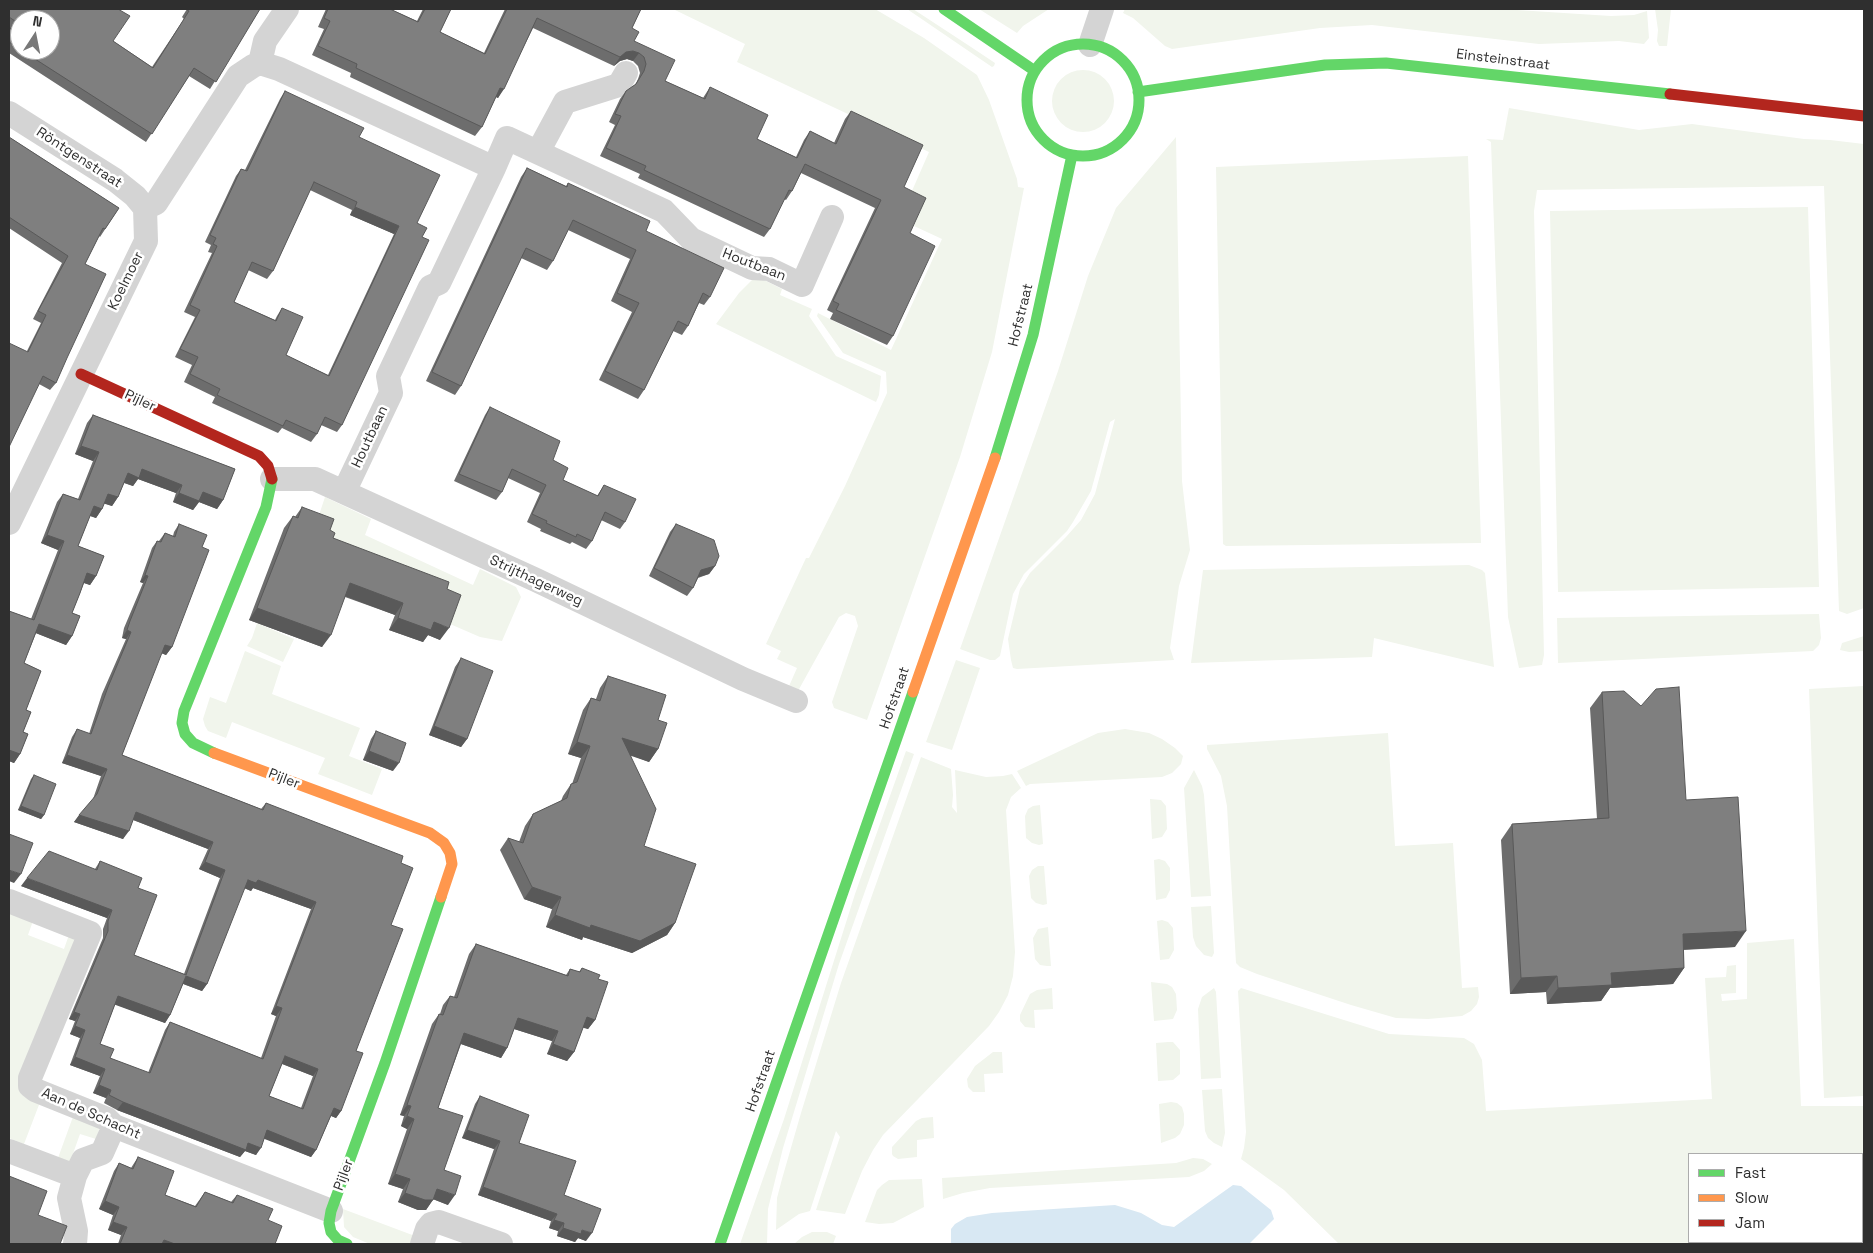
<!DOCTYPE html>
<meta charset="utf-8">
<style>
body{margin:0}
#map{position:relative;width:1873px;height:1253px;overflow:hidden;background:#fff;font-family:"Space Grotesk",sans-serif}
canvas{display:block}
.frame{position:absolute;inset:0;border:10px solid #2f2f2f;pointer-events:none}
.legend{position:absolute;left:1688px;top:1153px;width:175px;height:90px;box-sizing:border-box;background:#fff;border:1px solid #acacac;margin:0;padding:6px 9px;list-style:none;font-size:15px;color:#2f2f2f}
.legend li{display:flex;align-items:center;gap:10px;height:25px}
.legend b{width:25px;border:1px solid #acacac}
.north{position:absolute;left:10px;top:10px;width:50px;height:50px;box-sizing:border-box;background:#fff;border:1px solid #acacac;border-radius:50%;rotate:11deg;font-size:14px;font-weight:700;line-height:20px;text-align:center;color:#2f2f2f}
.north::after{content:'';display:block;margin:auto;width:18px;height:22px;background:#787878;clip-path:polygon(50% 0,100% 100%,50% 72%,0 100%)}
</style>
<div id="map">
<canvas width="1873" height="1253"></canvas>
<div class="frame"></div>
<ul class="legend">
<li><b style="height:6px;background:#63d668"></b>Fast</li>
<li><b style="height:6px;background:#ff974d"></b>Slow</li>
<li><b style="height:6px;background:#b3261e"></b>Jam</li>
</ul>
<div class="north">N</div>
</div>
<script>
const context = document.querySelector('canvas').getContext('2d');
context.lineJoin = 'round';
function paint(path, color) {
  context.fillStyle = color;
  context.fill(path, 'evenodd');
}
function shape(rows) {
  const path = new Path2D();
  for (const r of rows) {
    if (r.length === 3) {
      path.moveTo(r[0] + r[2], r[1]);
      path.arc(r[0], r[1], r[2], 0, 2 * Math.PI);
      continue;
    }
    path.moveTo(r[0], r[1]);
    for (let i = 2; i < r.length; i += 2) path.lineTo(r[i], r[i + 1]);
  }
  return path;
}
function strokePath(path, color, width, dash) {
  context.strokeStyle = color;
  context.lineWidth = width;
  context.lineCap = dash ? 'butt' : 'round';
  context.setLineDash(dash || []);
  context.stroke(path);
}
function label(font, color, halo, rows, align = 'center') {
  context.font = font + ' "Space Grotesk",sans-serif';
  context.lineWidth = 5;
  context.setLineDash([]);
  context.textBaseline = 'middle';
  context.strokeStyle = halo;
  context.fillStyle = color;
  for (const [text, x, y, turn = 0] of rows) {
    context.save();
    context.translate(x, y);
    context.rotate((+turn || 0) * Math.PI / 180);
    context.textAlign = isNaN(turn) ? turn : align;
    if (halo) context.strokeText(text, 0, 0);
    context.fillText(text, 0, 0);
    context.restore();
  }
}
paint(shape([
 [673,9,875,9,924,38,977,75,989,100,1017,179,1018,187,1024,188,992,352,960,457,867,720,834,708,832,702,858,626,855,616,846,613,839,617,798,691,786,693,797,668,777,659,781,651,766,644,806,558,809,558,845,486,887,393,886,372,843,353,817,316,818,313,891,350,942,239,914,226,922,207,908,200,929,152,737,62,745,44],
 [907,9,913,9,971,47,995,63,994,66,992,67],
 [979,9,1049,9,1023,26,1017,33],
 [1125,9,1501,9,1611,16,1634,15,1647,11,1649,38,1644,44,1619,41,1539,44,1372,25,1320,28,1172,49,1165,46,1133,18,1123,13],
 [1655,9,1671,9,1667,46,1659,46,1657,41,1658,30],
 [1083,101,31],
 [1509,108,1639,130,1692,124,1804,139,1830,140,1864,144,1864,608,1847,614,1839,611,1824,186,1537,190,1534,211,1544,655,1542,665,1519,668,1508,617,1491,142,1486,139,1503,140],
 [1176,137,1182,481,1190,550,1179,586,1170,648,1174,660,1017,669,1013,668,1011,660,1008,639,1020,589,1030,573,1066,537,1081,520,1095,494,1115,419,1110,422,1091,491,1073,522,1067,531,1024,574,1013,594,1000,656,995,660,990,660,960,649,1058,371,1088,276,1116,208],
 [1468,156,1481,543,1226,546,1223,544,1216,167],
 [1808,207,1819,587,1558,592,1550,211],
 [756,276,782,289,780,295,812,309,809,316,836,356,881,376,879,395,876,402,716,324,739,293],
 [325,497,371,519,365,535,473,585,480,569,516,587,521,597,502,641,480,637,450,624,355,557,315,527],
 [1469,565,1482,570,1485,573,1494,667,1374,638,1372,657,1191,663,1203,570],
 [1819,614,1821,638,1819,645,1813,651,1558,663,1557,618],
 [257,623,294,639,283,662,247,646,252,638],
 [1864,636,1864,651,1849,652,1840,650,1842,643],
 [245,651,281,666,272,694,360,728,349,756,382,769,372,795,318,774,325,758,232,722,226,738,208,731,205,726,203,719,210,697,226,703],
 [956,660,980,668,952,750,926,742],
 [1864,686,1864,1096,1824,1098,1809,689],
 [1125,729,1149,733,1162,739,1175,748,1183,756,1181,764,1172,773,1162,777,1030,784,1026,786,1017,771,1098,733],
 [1388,733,1395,846,1453,843,1462,988,1478,987,1479,997,1477,1004,1471,1011,1462,1016,1428,1019,1396,1018,1351,1005,1257,974,1240,967,1236,963,1227,806,1221,776,1207,749,1207,745],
 [906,751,914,754,839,964,783,1148,768,1209,767,1244,740,1244,784,1119,855,894],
 [921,757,951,769,953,795,952,807,957,813,955,770,986,777,1003,776,1012,774,1021,788,1011,797,1006,810,1015,952,1013,976,1008,995,999,1012,989,1026,883,1135,873,1150,862,1171,845,1214,816,1210,840,1137,836,1131,810,1211,799,1214,776,1230,777,1198,782,1179,801,1113,841,983],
 [1194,770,1202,786,1204,795,1211,896,1191,897,1184,788],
 [1150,799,1161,800,1166,806,1167,829,1162,837,1152,839],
 [1040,805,1043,844,1039,845,1032,843,1026,838,1025,816,1028,809,1033,806],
 [1159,859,1165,861,1170,868,1170,890,1166,898,1156,900,1154,860],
 [1038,866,1044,866,1047,904,1043,905,1036,903,1031,898,1029,876,1032,870],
 [1211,906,1214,953,1212,957,1204,955,1196,946,1193,937,1191,907],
 [9,909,34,918,28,935,64,949,70,932,81,936,21,1089,42,1097,24,1144,9,1138],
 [1162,920,1168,922,1173,928,1174,950,1169,959,1160,960,1157,921],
 [1048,927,1051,966,1047,966,1040,965,1035,959,1033,938,1038,929],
 [1794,939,1801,1106,1864,1106,1864,1244,1339,1244,1284,1190,1241,1159,1244,1148,1246,1132,1238,991,1241,988,1389,1034,1464,1038,1474,1044,1482,1060,1486,1111,1712,1099,1705,978,1726,977,1727,966,1736,965,1736,993,1721,994,1722,1001,1747,999,1747,943],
 [1689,1154,1862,1154,1862,1242,1689,1242],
 [1151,982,1167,984,1172,987,1176,994,1177,1010,1173,1019,1154,1021],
 [1052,988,1053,1009,1034,1010,1035,1028,1025,1027,1020,1021,1020,1015,1030,994,1037,990],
 [1214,988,1216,992,1221,1078,1201,1079,1198,1009,1202,997],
 [1168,1042,1173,1042,1180,1050,1180,1074,1173,1080,1158,1081,1156,1043],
 [993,1052,1002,1052,1003,1073,984,1074,985,1092,973,1092,968,1087,967,1079,975,1066],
 [1222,1089,1225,1133,1222,1147,1214,1143,1208,1138,1205,1131,1202,1090],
 [1171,1102,1177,1103,1182,1107,1184,1114,1184,1125,1180,1134,1175,1138,1161,1143,1159,1104],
 [74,1114,101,1124,96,1139,80,1134,70,1162,58,1158],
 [933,1117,934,1138,917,1140,917,1157,898,1159,893,1156,892,1154,892,1147,916,1121,922,1118],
 [1193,1158,1203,1159,1212,1164,1204,1171,1189,1177,990,1188,963,1193,943,1199,942,1178,1176,1163],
 [922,1179,924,1207,893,1223,879,1224,865,1222,877,1190,882,1185,889,1180],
 [343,1209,415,1236,412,1244,370,1244,353,1237,344,1227],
 [812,1232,827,1232,836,1236,833,1244,794,1244,802,1237]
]), '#f1f5ec');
paint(shape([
 [1233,1185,1241,1186,1271,1210,1274,1219,1249,1244,951,1244,951,1229,955,1224,967,1217,992,1213,1115,1205,1141,1213,1162,1225,1174,1227]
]), '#d8e8f3');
strokePath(shape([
 [1090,45,1102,9],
 [260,63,279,69,494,168,507,138,664,211,691,239,752,268,769,269,802,285,832,217],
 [260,63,265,41,287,9],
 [9,113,115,180,135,196,145,208],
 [538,152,565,102,619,85,626,73],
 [145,208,156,203,238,76,253,66,260,63],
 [272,479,315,479,536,580,743,679,796,701],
 [344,492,391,393,388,376,430,287,439,283,494,168],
 [9,523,146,241,145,208],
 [9,901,90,933,30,1078,30,1086,35,1090,107,1119,114,1126,331,1211],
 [9,1151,75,1176],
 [75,1244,76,1231,69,1198,75,1176,83,1160,102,1153,114,1126],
 [422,1244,427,1229,431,1224,439,1222,501,1244]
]), '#d4d4d4', 24);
strokePath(shape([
 [944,9,1035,71],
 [1083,100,56],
 [1138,92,1325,65,1386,63,1670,94],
 [995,458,1033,335,1072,155],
 [214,753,193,743,185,734,182,723,184,711,266,507,272,479],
 [347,1244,338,1240,331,1232,329,1223,331,1211,385,1063,441,897],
 [720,1244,913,692]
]), '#63d668', 11);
strokePath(shape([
 [913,692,995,458],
 [214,753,430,833,444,843,450,853,452,864,441,897]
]), '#ff974d', 11);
strokePath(shape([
 [1670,94,1864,116],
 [81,374,259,456,268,466,272,479]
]), '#b3261e', 11);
paint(shape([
 [9,9,113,41,152,67,184,19,182,17,187,9,260,9,210,89,189,76,146,142,9,53,9,31,10,29,9,28],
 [20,20,50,50,20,50],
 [326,9,390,9,417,21,423,9,451,9,440,32,484,53,505,9,641,9,632,28,634,41,665,81,703,98,710,87,757,139,796,157,804,140,810,131,834,143,845,119,851,111,904,187,910,233,893,336,887,345,830,319,833,313,827,310,875,208,801,173,792,191,786,200,784,199,770,229,764,237,638,178,640,174,600,156,615,125,609,122,620,99,626,91,635,85,638,79,640,73,638,66,633,61,627,59,620,61,614,66,533,28,498,98,496,97,482,127,475,136,350,77,351,73,312,55,324,29,318,27],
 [285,91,359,137,417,223,422,237,342,425,337,432,321,425,317,434,311,442,282,428,278,433,212,403,215,397,184,382,192,365,175,357,195,317,184,312,212,253,208,252,211,245,205,242,236,176,241,169,245,170,280,99],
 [310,190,352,210,350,215,394,234,328,375,286,355,282,308,277,316,275,320,234,302,248,270,267,279,273,271],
 [9,137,119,208,100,237,99,236,85,264,56,383,50,390,39,384,27,351,41,323,33,319,62,263,9,228],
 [527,168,566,186,568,183,646,231,710,297,704,305,699,303,688,326,682,335,673,331,644,390,638,399,599,380,632,312,611,301,630,259,568,230,553,261,547,270,521,258,461,386,455,395,426,381,521,177],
 [490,407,553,460,563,480,597,496,604,485,625,522,620,529,601,520,592,541,586,549,572,542,570,544,540,531,541,529,527,522,540,493,508,478,502,492,496,500,454,481,485,415],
 [93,415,235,469,223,500,217,509,199,502,193,510,173,502,176,493,138,479,133,486,124,483,118,497,112,506,104,503,102,509,96,518,90,516,78,546,104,556,96,576,90,585,84,583,72,613,80,616,72,636,66,645,36,633,24,663,41,671,26,710,31,712,23,732,28,734,20,754,14,763,9,761,9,611,31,619,58,550,41,543,57,502,63,494,78,499,93,461,75,454,87,423],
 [302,507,330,530,333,538,447,589,440,640,428,635,423,642,389,630,395,615,345,597,322,647,249,620,284,528,293,516,295,517],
 [179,524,202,547,172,647,166,655,161,653,122,755,261,809,266,803,401,863,391,925,356,1051,341,1111,336,1118,331,1116,316,1150,311,1157,264,1138,256,1155,245,1151,240,1157,117,1110,104,1103,106,1098,93,1093,100,1076,70,1065,80,1038,70,1034,75,1021,69,1019,103,938,103,929,107,918,21,886,95,869,100,861,138,888,134,955,184,974,220,878,199,869,208,849,133,820,123,839,74,822,93,799,101,776,62,763,72,737,77,729,89,734,102,694,126,639,122,638,124,628,143,583,140,582,152,548,157,541,159,541,165,533,173,536,174,532],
 [244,888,251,891,253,888,311,909,271,1014,276,1016,261,1058,170,1022,165,1030,148,1073,110,1058,100,1044,115,1004,165,1023,170,1015,183,984,202,991,207,984],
 [282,1064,313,1076,301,1108,269,1096],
 [676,524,715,566,709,574,698,578,693,588,687,596,649,576,670,532],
 [461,658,467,739,461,747,429,735,455,667],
 [608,676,658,720,658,749,649,762,631,755,644,846,675,923,667,935,632,953,583,937,582,940,546,927,552,909,524,899,500,850,508,838,519,842,525,826,533,814,561,801,563,796,571,784,572,784,581,758,568,754,583,710,591,698,596,699,600,688],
 [1602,692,1686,800,1735,947,1684,950,1684,968,1673,984,1610,988,1601,1001,1547,1004,1546,992,1510,994,1501,840,1512,824,1597,819,1590,708],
 [376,731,393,771,363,760,371,739],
 [34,775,44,815,41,819,18,810,31,779],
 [476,944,566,975,570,969,579,972,582,968,598,979,595,1020,588,1029,583,1027,574,1052,567,1061,547,1054,552,1041,514,1029,507,1048,501,1058,461,1044,438,1108,448,1205,433,1199,426,1210,418,1210,398,1202,403,1189,388,1184,407,1129,401,1126,404,1116,400,1115,432,1024,439,1014,440,1014,443,1005,450,996,454,997,469,954],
 [480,1096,564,1195,586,1241,578,1238,575,1242,557,1236,558,1231,549,1228,551,1221,478,1195,494,1149,462,1138,475,1104],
 [138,1157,165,1195,195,1206,205,1192,231,1202,237,1195,268,1220,275,1244,118,1244,121,1235,108,1230,113,1215,99,1209,114,1171,119,1163,131,1168]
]), '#6d6d6d');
paint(shape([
 [633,51,639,53,633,61,627,59,620,61,614,66,620,57,626,52],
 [500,88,504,89,498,98,494,96],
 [355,207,399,226,394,234,350,215],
 [81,446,99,452,93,461,75,454],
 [142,469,182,485,176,493,138,479,133,486,122,482,128,473],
 [203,492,223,500,217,509,199,502,193,510,173,502,179,493],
 [108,494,118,497,112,506,102,503],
 [94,506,102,509,96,518,88,515],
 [47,535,64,541,58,550,41,543],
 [715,566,709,574,695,578,701,570],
 [87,573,96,576,90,585,81,582],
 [145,575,148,576,143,583,140,582],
 [350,583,403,603,395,615,342,595],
 [257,608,331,635,322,647,249,620],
 [398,618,434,622,449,628,440,640,428,635,423,642,389,630],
 [39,624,72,636,66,645,33,632],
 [127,630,131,632,126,639,122,638],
 [165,645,172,647,166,655,159,652],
 [434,726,467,739,461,747,429,735],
 [622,738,658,749,649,762,614,750],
 [577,742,590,746,581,758,568,754],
 [9,750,20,754,14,763,9,761],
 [369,751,399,763,393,771,363,760],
 [67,755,107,769,101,776,62,763],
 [21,806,44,815,41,819,18,810],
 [136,812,213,842,208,849,131,819],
 [79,815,129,831,123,839,74,822],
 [205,862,225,870,220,878,199,869],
 [9,870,21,874,14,883,9,881],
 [27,878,112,910,107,918,21,886],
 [248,880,258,880,316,902,311,909,253,888,251,891,242,887],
 [532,887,561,897,552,909,524,899],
 [555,915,591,925,675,923,667,935,632,953,583,937,582,940,546,927],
 [1746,931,1735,947,1672,950,1683,934],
 [1684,968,1673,984,1610,988,1601,1001,1547,1004,1558,988,1611,973],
 [186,976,207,984,202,991,181,983],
 [1557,976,1546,992,1510,994,1521,978],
 [118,996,170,1015,165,1023,113,1004],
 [276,1006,282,1008,276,1016,271,1014],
 [74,1012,80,1014,75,1021,69,1019],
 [587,1017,595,1020,588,1029,580,1027],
 [518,1018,558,1031,552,1041,511,1028],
 [75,1026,85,1030,80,1038,70,1034],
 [464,1033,507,1048,501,1058,458,1043],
 [553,1044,574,1052,567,1061,547,1054],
 [285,1056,318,1069,313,1076,280,1063],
 [75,1057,105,1069,100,1076,70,1065],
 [99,1085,111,1090,106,1098,93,1093],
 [123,1102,248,1143,261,1148,256,1155,245,1151,240,1157,117,1110],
 [407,1105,411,1106,404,1116,400,1115],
 [334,1108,341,1111,336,1118,329,1115],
 [407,1116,414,1119,407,1129,401,1126],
 [267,1130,316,1150,311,1157,262,1138],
 [467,1130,500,1141,494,1149,462,1138],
 [395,1174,410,1179,403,1189,388,1184],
 [483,1187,557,1214,551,1221,478,1195],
 [437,1189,455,1195,448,1205,430,1198],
 [405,1193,433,1200,426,1210,418,1210,398,1202],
 [105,1201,119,1207,113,1215,99,1209],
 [554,1220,564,1223,558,1231,549,1228],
 [113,1222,127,1227,121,1235,108,1230],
 [563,1228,582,1230,592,1233,586,1241,578,1238,575,1242,557,1236],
 [164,1240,175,1244,161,1244]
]), '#595959');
const building = shape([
 [9,9,118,9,130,16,113,41,153,68,189,11,187,10,187,9,260,9,216,82,194,68,152,134,21,50,50,50,50,20,20,20,20,49,9,42,9,31,15,21,9,17,9,9],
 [328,9,390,9,418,22,425,9,451,9,440,32,485,54,507,9,641,9,632,28,639,32,634,41,675,60,665,81,705,99,710,87,768,115,757,139,797,158,810,131,836,144,851,111,923,145,904,187,926,198,910,233,935,246,893,336,836,310,839,304,833,301,881,200,805,164,792,191,789,190,770,229,644,170,646,166,606,148,621,116,615,114,626,91,636,84,644,71,646,64,644,57,639,53,633,51,626,52,620,57,537,18,504,89,500,88,482,127,356,68,357,64,318,46,330,21,324,18,328,9],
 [285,91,364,128,359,137,440,175,417,223,427,228,422,237,429,240,342,425,325,417,317,434,286,420,283,426,217,395,220,389,190,374,198,357,180,349,200,310,190,305,217,246,213,244,216,238,210,235,241,169,247,171,285,91],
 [314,182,357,202,355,207,399,226,329,376,286,355,303,317,282,308,276,321,234,302,252,262,273,271,314,182],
 [9,137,119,208,105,229,103,228,85,264,106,274,67,358,56,383,43,376,9,447,9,343,28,352,46,315,38,311,68,256,9,217,9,137],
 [527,168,567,187,568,183,650,221,646,231,724,268,710,297,703,293,688,326,678,321,644,390,605,371,639,303,617,293,636,250,573,220,553,261,526,248,461,386,432,372,527,168],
 [490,407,560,441,553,460,568,468,563,480,598,496,604,485,636,499,625,522,605,512,592,541,577,534,576,537,546,523,547,521,532,514,546,485,512,469,502,492,459,474,490,407],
 [93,415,235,469,223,500,203,492,199,501,179,493,182,485,142,469,139,478,128,473,118,497,108,494,102,509,94,506,78,546,104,556,96,576,87,573,80,593,72,613,80,616,72,636,39,624,24,663,41,671,26,710,31,712,23,732,28,734,20,754,9,750,9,611,34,620,64,541,47,535,63,494,80,500,99,452,81,446,93,415],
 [302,507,334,519,330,530,335,533,333,538,449,582,447,589,461,595,449,628,434,622,431,630,398,618,403,603,350,583,331,635,257,608,293,516,298,518,302,507],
 [179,524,207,535,202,547,209,550,172,647,165,645,122,755,263,810,266,803,403,856,401,863,413,868,391,925,403,929,356,1051,363,1053,341,1111,334,1108,316,1150,267,1130,261,1148,248,1143,246,1150,123,1102,109,1095,111,1090,99,1085,105,1069,75,1057,85,1030,75,1026,80,1014,74,1012,108,931,108,921,112,910,27,878,49,851,97,870,100,861,142,878,138,888,157,895,134,955,186,975,225,870,205,862,213,842,136,812,129,831,79,815,97,794,107,769,67,755,77,729,91,734,108,687,131,632,127,630,130,621,148,576,145,575,157,541,161,542,165,533,175,537,179,524],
 [248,880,256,883,258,880,316,902,276,1006,282,1008,263,1059,170,1022,150,1073,110,1058,114,1049,100,1044,118,996,170,1015,186,976,207,984,248,880],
 [285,1056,318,1069,303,1109,269,1096,285,1056],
 [676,524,714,540,719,556,715,566,701,570,693,588,654,568,676,524],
 [461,658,493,671,467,739,434,726,461,658],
 [608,676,666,695,658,720,667,723,658,749,622,738,656,809,644,846,696,864,675,923,640,941,591,925,590,928,555,915,561,897,532,887,508,838,523,843,533,814,567,798,571,784,577,782,590,746,577,742,591,698,600,701,608,676],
 [1679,687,1686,800,1738,797,1746,931,1683,934,1684,968,1611,973,1612,985,1558,988,1557,976,1521,978,1512,824,1609,818,1602,692,1624,691,1641,706,1656,689,1679,687],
 [376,731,406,743,399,763,369,751,376,731],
 [34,775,56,784,44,815,21,806,34,775],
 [9,834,33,843,21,874,9,870,9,834],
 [476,944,568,976,570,969,580,972,582,968,600,975,598,979,608,982,595,1020,587,1017,574,1052,553,1044,558,1031,518,1018,507,1048,464,1033,438,1108,463,1116,444,1170,461,1176,455,1195,437,1189,433,1200,425,1200,405,1193,410,1179,395,1174,414,1119,407,1116,411,1106,407,1105,439,1014,443,1015,450,996,457,998,476,944],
 [480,1096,529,1115,519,1143,576,1161,564,1195,601,1209,592,1233,582,1230,581,1234,563,1228,564,1223,554,1220,557,1214,483,1187,500,1141,467,1130,480,1096],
 [138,1157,174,1171,165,1195,196,1207,205,1192,233,1203,237,1195,273,1209,268,1220,282,1226,275,1244,175,1244,164,1240,162,1244,120,1244,127,1227,113,1222,119,1207,105,1201,119,1163,133,1169,138,1157],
 [9,1176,47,1191,38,1215,67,1226,60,1244,9,1244,9,1176]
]);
paint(building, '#7f7f7f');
strokePath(building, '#595959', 1);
label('14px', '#2f2f2f', '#fff', [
 ["Einsteinstraat",1503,60,7],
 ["Röntgenstraat",79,158,33],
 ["Houtbaan",754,265,21],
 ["Koelmoer",126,281,-64],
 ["Hofstraat",1021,315,-76],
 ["Pijler",140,401,25],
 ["Houtbaan",370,437,-65],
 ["Strijthagerweg",536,581,25],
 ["Hofstraat",895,698,-71],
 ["Pijler",284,779,21],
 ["Hofstraat",761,1081,-71],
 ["Aan de Schacht",91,1114,24],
 ["Pijler",344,1175,-70]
]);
</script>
